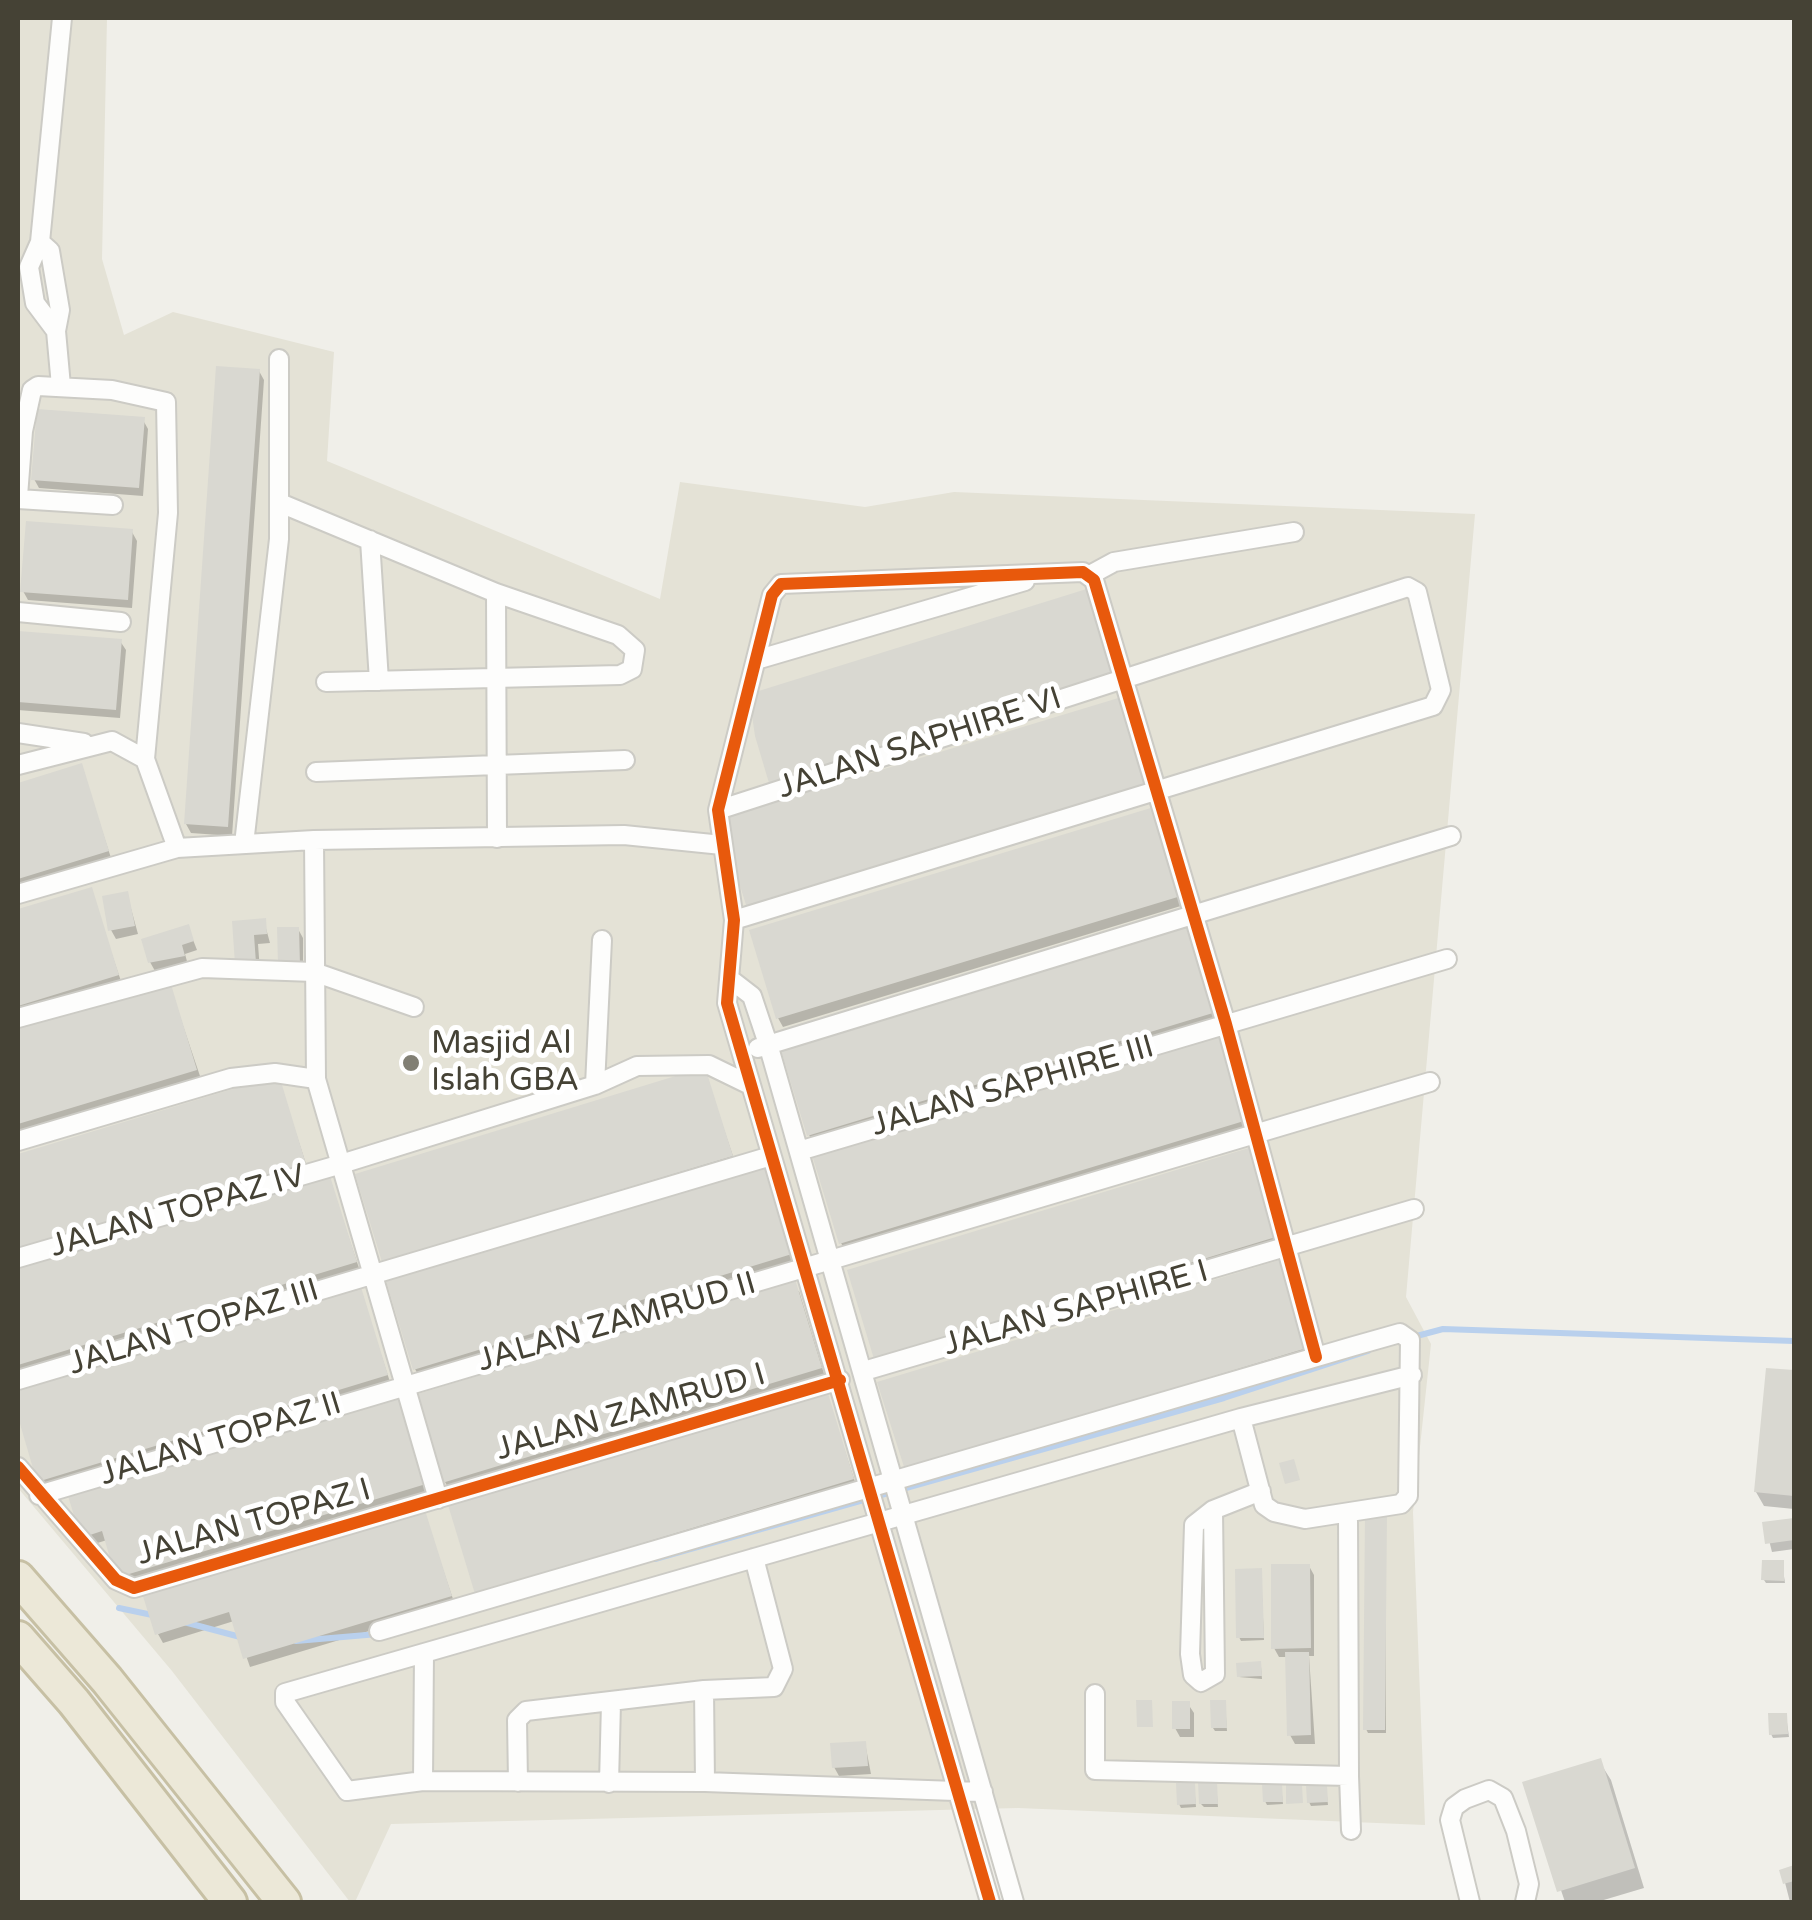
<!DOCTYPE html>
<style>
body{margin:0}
#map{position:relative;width:1812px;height:1920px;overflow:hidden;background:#f0efe9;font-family:"Varela Round",sans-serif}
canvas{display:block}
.frame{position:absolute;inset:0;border:20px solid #454235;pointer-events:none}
</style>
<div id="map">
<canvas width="1812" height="1920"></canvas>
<div class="frame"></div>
</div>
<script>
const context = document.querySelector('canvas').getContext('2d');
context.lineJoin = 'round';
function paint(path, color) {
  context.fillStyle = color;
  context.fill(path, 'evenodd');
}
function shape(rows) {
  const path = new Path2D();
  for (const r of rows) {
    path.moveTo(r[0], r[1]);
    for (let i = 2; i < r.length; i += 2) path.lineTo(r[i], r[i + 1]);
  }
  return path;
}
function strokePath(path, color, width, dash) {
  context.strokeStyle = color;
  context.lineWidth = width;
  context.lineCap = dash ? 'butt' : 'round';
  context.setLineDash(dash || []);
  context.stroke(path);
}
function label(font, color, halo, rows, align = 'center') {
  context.font = font + ' "Varela Round",sans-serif';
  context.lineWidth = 10;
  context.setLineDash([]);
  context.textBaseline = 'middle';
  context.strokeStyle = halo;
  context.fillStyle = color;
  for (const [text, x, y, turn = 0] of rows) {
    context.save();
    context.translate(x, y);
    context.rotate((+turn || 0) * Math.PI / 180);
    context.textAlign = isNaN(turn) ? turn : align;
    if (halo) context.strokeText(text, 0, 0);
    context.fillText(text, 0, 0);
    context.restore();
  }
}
paint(shape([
 [18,18,107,18,102,259,124,335,173,312,334,352,327,461,660,599,680,482,865,507,954,492,1475,514,1406,1297,1431,1344,1413,1512,1425,1825,1018,1808,391,1824,355,1902,350,1902,172,1671,18,1488]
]), '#e4e2d6');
paint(shape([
 [259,371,264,380,232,836,191,833,186,824],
 [18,383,20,387,18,423],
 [143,420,148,429,143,496,39,488,34,479],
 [132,532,137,541,132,608,28,600,23,591],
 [18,633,120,641,126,650,120,718,18,710],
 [81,766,112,861,18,889,18,785],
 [1153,810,1184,905,783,1027,778,1018],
 [90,890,122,984,18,1016,18,912],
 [127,894,138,934,116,939,111,930],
 [264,921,270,943,258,944,260,971,235,923],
 [188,927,197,950,185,954,188,965,155,971,150,962],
 [1184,927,1216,1022,814,1144,809,1135],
 [298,929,303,938,303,973,285,973],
 [169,984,201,1079,18,1134,18,1030],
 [1216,1035,1247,1130,846,1252,841,1243],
 [704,1070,736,1165,389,1270,358,1175],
 [278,1078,309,1173,18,1261,18,1157],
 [1251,1150,1282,1245,881,1367,876,1358],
 [764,1169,795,1263,420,1378,415,1369],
 [328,1176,360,1271,18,1375,18,1271],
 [1282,1262,1313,1356,907,1469],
 [360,1290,391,1385,45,1490,18,1409,18,1394],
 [799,1291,825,1377,450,1491,445,1482,418,1397],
 [1768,1370,1794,1373,1794,1509,1764,1506,1756,1492],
 [826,1393,857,1488,477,1593],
 [398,1398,429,1493,124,1586,107,1540,88,1546,71,1497],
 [423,1510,455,1605,250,1667,234,1621,163,1643,158,1634],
 [1385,1518,1386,1733,1368,1733,1366,1729],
 [1794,1521,1794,1549,1772,1552,1765,1524],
 [1782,1563,1785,1583,1766,1583,1764,1580],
 [1309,1566,1314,1575,1314,1656,1309,1656,1315,1744,1295,1744,1290,1735,1288,1657,1279,1657,1274,1648],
 [1261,1571,1264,1640,1241,1641,1239,1637],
 [1261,1667,1262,1679,1239,1677],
 [1225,1702,1227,1731,1215,1731,1213,1728],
 [1188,1704,1194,1713,1194,1737,1180,1737,1175,1728],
 [1786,1715,1789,1737,1773,1738,1771,1734],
 [865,1743,871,1774,839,1776,834,1767],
 [1599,1761,1611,1780,1644,1888,1597,1902,1565,1902,1525,1784],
 [1216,1784,1218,1807,1204,1807,1201,1804],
 [1194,1785,1196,1807,1181,1808,1179,1804],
 [1281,1786,1283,1804,1267,1805,1265,1801],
 [1326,1787,1328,1805,1311,1806,1309,1802],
 [1794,1867,1794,1902,1790,1902,1782,1871]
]), '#0003');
strokePath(shape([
 [1413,1337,1443,1329,1794,1341],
 [655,1559,1224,1398,1368,1351],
 [119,1608,157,1616],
 [184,1622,244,1638],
 [296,1641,378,1634]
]), '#b9d0ed', 6);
paint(shape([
 [216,366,260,369,228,827,184,824],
 [37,409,145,417,139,488,31,480],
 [26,521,133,529,128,600,20,592],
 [1093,587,1120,676,769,783,755,736,749,694],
 [18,631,122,639,116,710,18,702],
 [1125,696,1152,785,747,908,719,819],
 [82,763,109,851,18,879,18,783],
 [1154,807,1181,896,776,1019,749,930],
 [92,887,119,975,18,1006,18,909],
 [128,891,135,926,108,931,102,896],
 [266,918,267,934,254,935,256,963,235,964,232,921],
 [189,924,194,941,182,945,185,956,148,963,141,939],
 [1185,924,1213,1013,807,1136,780,1047],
 [277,927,299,927,300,965,278,965],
 [170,981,197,1070,18,1124,18,1027],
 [1217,1032,1244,1121,839,1244,812,1155],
 [705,1067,733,1156,382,1262,355,1174],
 [279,1075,306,1164,18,1251,18,1154],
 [1252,1147,1279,1236,874,1359,847,1270],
 [765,1166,792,1254,413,1370,386,1281],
 [329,1173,357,1262,18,1365,18,1268],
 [1283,1259,1310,1347,905,1470,877,1382],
 [795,1279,822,1368,442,1483,415,1395],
 [361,1287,388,1375,37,1482,18,1417,18,1391],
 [1766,1368,1794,1370,1794,1496,1754,1492],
 [827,1390,854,1479,475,1594,448,1505],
 [399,1395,426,1484,116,1578,102,1531,81,1538,68,1496],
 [1294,1459,1300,1480,1285,1484,1279,1463],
 [424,1507,452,1596,243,1659,229,1612,155,1635,142,1593],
 [1365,1515,1387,1515,1385,1730,1363,1730],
 [1794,1518,1794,1540,1765,1544,1762,1522],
 [1762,1560,1784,1560,1784,1581,1761,1580],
 [1271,1564,1310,1564,1311,1648,1271,1649],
 [1262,1568,1264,1638,1236,1638,1235,1569],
 [1285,1652,1309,1652,1311,1735,1287,1736],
 [1261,1661,1262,1676,1237,1677,1236,1663],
 [1136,1700,1152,1700,1153,1727,1137,1727],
 [1210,1700,1226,1700,1227,1728,1211,1728],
 [1172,1701,1190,1701,1190,1729,1172,1729],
 [1768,1713,1787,1713,1788,1734,1769,1735],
 [866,1741,868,1766,832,1768,830,1743],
 [1601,1758,1635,1868,1557,1892,1522,1782],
 [1198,1781,1217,1781,1218,1804,1199,1804],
 [1176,1783,1195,1783,1196,1804,1177,1805],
 [1282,1783,1283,1802,1263,1802,1262,1784],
 [1286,1785,1302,1785,1303,1803,1286,1804],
 [1306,1785,1327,1785,1328,1802,1307,1803],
 [1794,1865,1794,1881,1783,1884,1779,1870]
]), '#d9d8d1');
const street = shape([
 [40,242,50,251,60,310,56,331,61,386],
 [56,331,35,303,29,267,40,242,62,18],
 [18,496,23,431,32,390,38,386,112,390,166,402,168,513,145,759,177,848],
 [18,499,113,505],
 [280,503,496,593,618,635,635,650,632,669,620,675,326,682],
 [370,540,379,681],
 [1090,575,1114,562,1294,532],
 [496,593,497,838],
 [18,612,121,622],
 [756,660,1025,581],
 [18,733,84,743],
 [18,765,112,741,145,759],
 [316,772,625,760],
 [718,810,1408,587,1417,592,1441,690,1433,706,734,920],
 [314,840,316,1079,438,1499],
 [244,844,279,539,279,359],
 [18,894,177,848,314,840,624,835,722,845],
 [730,979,752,996,768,1044,1014,1902],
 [18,1018,202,968,314,972,414,1007],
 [758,1048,1451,836],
 [595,1085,602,940],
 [18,1141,231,1078,275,1073,316,1079],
 [799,1151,1447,959],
 [18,1258,338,1165,595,1085,637,1066,709,1065,750,1085],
 [864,1371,1414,1209],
 [18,1380,771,1156],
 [18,1467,116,1580,134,1588,840,1380],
 [39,1495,1430,1082],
 [1213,1510,1215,1674,1201,1682,1193,1675,1190,1654,1194,1525,1213,1510,1261,1491],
 [379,1631,1354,1346,1400,1333,1410,1340,1408,1496,1401,1504,1305,1519,1274,1512,1264,1505,1241,1418],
 [704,1690,705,1782],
 [1095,1694,1095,1770,1349,1776,1348,1514],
 [1349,1776,1351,1830],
 [423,1781,424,1653],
 [518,1782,517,1720,526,1711,704,1690,774,1687,783,1669,754,1558],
 [609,1783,611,1703],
 [983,1792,705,1782,423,1781,347,1791,285,1702,285,1693,1241,1418,1412,1375],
 [990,1902,727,1003,734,920,718,810,772,595,781,584,1083,572,1094,580,1226,1024,1316,1357],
 [1470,1902,1450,1820,1454,1807,1465,1799,1489,1790,1503,1798,1516,1831,1529,1884,1525,1902]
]);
const highway = shape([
 [18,1578,107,1680,284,1902],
 [18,1638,74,1702,230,1902]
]);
strokePath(street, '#cccbc5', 22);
strokePath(highway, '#c7c0a4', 38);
strokePath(street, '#fdfdfc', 18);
strokePath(highway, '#ece8d8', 32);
strokePath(shape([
 [18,1467,116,1580,134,1588,840,1380],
 [990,1902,727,1003,734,920,718,810,772,595,781,584,1083,572,1094,580,1226,1024,1316,1357]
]), '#e8590c', 12);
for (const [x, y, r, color] of [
 [411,1063,10,"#817f74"]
]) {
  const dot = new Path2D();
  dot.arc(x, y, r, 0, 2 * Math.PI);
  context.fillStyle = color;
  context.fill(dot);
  strokePath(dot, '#fff', 4);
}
label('32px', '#454235', '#fff', [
 ["JALAN SAPHIRE VI",920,744,-18],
 ["JALAN SAPHIRE III",1013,1087,-16],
 ["JALAN TOPAZ IV",178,1212,-16],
 ["JALAN SAPHIRE I",1076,1309,-16],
 ["JALAN ZAMRUD II",617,1323,-16],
 ["JALAN TOPAZ III",194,1328,-17],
 ["JALAN ZAMRUD I",631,1413,-16],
 ["JALAN TOPAZ II",221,1440,-17],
 ["JALAN TOPAZ I",254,1523,-16]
]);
label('32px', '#454235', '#fff', [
 ["Masjid Al",431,1045],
 ["Islah GBA",431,1082]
], 'left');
</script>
